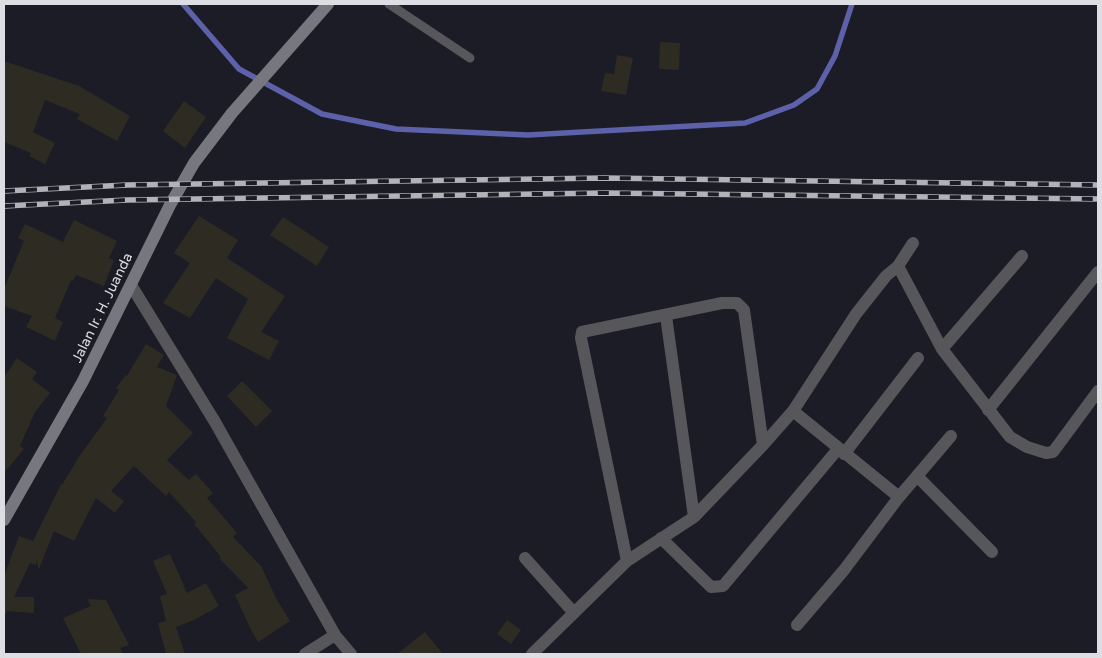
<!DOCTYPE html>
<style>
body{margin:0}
#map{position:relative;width:1102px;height:658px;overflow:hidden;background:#1b1c25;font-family:"Varela Round",sans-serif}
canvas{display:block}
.frame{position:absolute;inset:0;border:5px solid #dcdee4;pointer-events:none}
</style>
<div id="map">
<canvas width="1102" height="658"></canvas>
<div class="frame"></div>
</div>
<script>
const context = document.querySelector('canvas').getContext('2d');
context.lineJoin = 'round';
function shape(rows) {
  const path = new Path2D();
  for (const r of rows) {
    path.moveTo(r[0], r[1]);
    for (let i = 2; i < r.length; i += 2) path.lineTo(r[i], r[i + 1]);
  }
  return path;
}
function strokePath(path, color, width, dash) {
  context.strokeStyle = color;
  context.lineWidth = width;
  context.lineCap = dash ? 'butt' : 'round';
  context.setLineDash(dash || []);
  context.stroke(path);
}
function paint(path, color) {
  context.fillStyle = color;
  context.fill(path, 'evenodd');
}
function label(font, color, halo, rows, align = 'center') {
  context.font = font + ' "Varela Round",sans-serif';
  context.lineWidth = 4.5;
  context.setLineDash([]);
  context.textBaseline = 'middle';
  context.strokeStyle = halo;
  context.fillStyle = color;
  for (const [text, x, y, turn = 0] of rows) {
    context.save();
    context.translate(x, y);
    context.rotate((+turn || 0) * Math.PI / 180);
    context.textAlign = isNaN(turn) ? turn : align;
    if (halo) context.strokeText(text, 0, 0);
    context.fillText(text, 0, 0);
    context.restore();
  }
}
strokePath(shape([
 [183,4,239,69,322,114,396,129,528,135,745,123,794,105,817,89,835,56,852,4]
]), '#5c61a9', 5.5);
paint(shape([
 [660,42,680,43,679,70,659,69],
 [617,55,633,58,626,95,601,91,605,73,614,74],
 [4,61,79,86,130,116,117,141,77,119,80,114,45,100,33,132,55,143,45,164,29,156,31,153,4,142],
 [184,101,206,117,185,148,163,131],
 [199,216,238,240,227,258,285,296,261,332,279,341,269,360,227,338,248,299,216,278,190,318,163,303,190,263,174,253],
 [283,217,329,247,317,266,270,235],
 [74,220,117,241,109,258,114,260,104,286,76,275,73,281,71,280,55,318,63,322,55,341,26,327,32,316,4,306,4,289,24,241,18,238,25,224,63,242],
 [146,344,164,355,157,367,177,375,166,406,193,433,167,460,189,480,196,474,213,493,207,498,237,533,233,537,261,566,277,600,290,621,258,642,250,628,235,595,248,588,219,558,221,557,194,524,196,522,169,492,166,496,134,466,111,491,124,501,115,513,96,498,74,541,54,531,39,569,36,560,36,565,30,563,14,597,34,597,34,613,7,611,4,617,4,576,19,536,33,541,61,484,62,485,78,458,107,418,103,416,119,390,116,388,126,375,127,376],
 [17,358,37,372,32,379,50,393,35,412,20,446,24,449,4,473,4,377],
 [242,381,272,411,256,427,227,396],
 [170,554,187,593,206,583,219,606,194,620,176,627,185,654,166,654,158,623,166,621,160,596,167,594,153,561],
 [87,599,106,600,129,645,120,648,123,654,81,654,63,618,91,606],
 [507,620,521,630,511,644,497,634],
 [425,632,443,654,397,654]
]), '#2e2c22');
strokePath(shape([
 [389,4,470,58]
]), '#56565b', 9);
strokePath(shape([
 [898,266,913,243],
 [131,285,215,422,335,635,351,654],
 [666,316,694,517],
 [942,349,1022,256],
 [988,410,1098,272],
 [793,411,899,497,844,570,797,625],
 [844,454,918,358],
 [917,476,992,552],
 [899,497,951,436],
 [661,538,711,587,723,586,838,449],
 [525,558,574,613],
 [627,561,581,338,582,332,722,303,737,303,744,310,763,445],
 [305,654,335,635],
 [532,654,627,561,694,517,763,445,793,411,856,314,886,276,898,266,942,349,1010,437,1027,447,1046,453,1053,452,1098,391]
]), '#56565b', 12);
strokePath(shape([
 [4,520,83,381,170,205,194,163,232,113,328,4]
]), '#76777f', 12);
const rail = shape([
 [4,191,127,185,605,178,1098,185],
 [4,206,127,200,606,193,1098,199]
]);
strokePath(rail, '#b1b3b9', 5.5);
strokePath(rail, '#1b1c25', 4, [11]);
label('14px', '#dcdee4', '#1b1c25', [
 ["Jalan Ir. H. Juanda",103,308,-64]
]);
</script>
